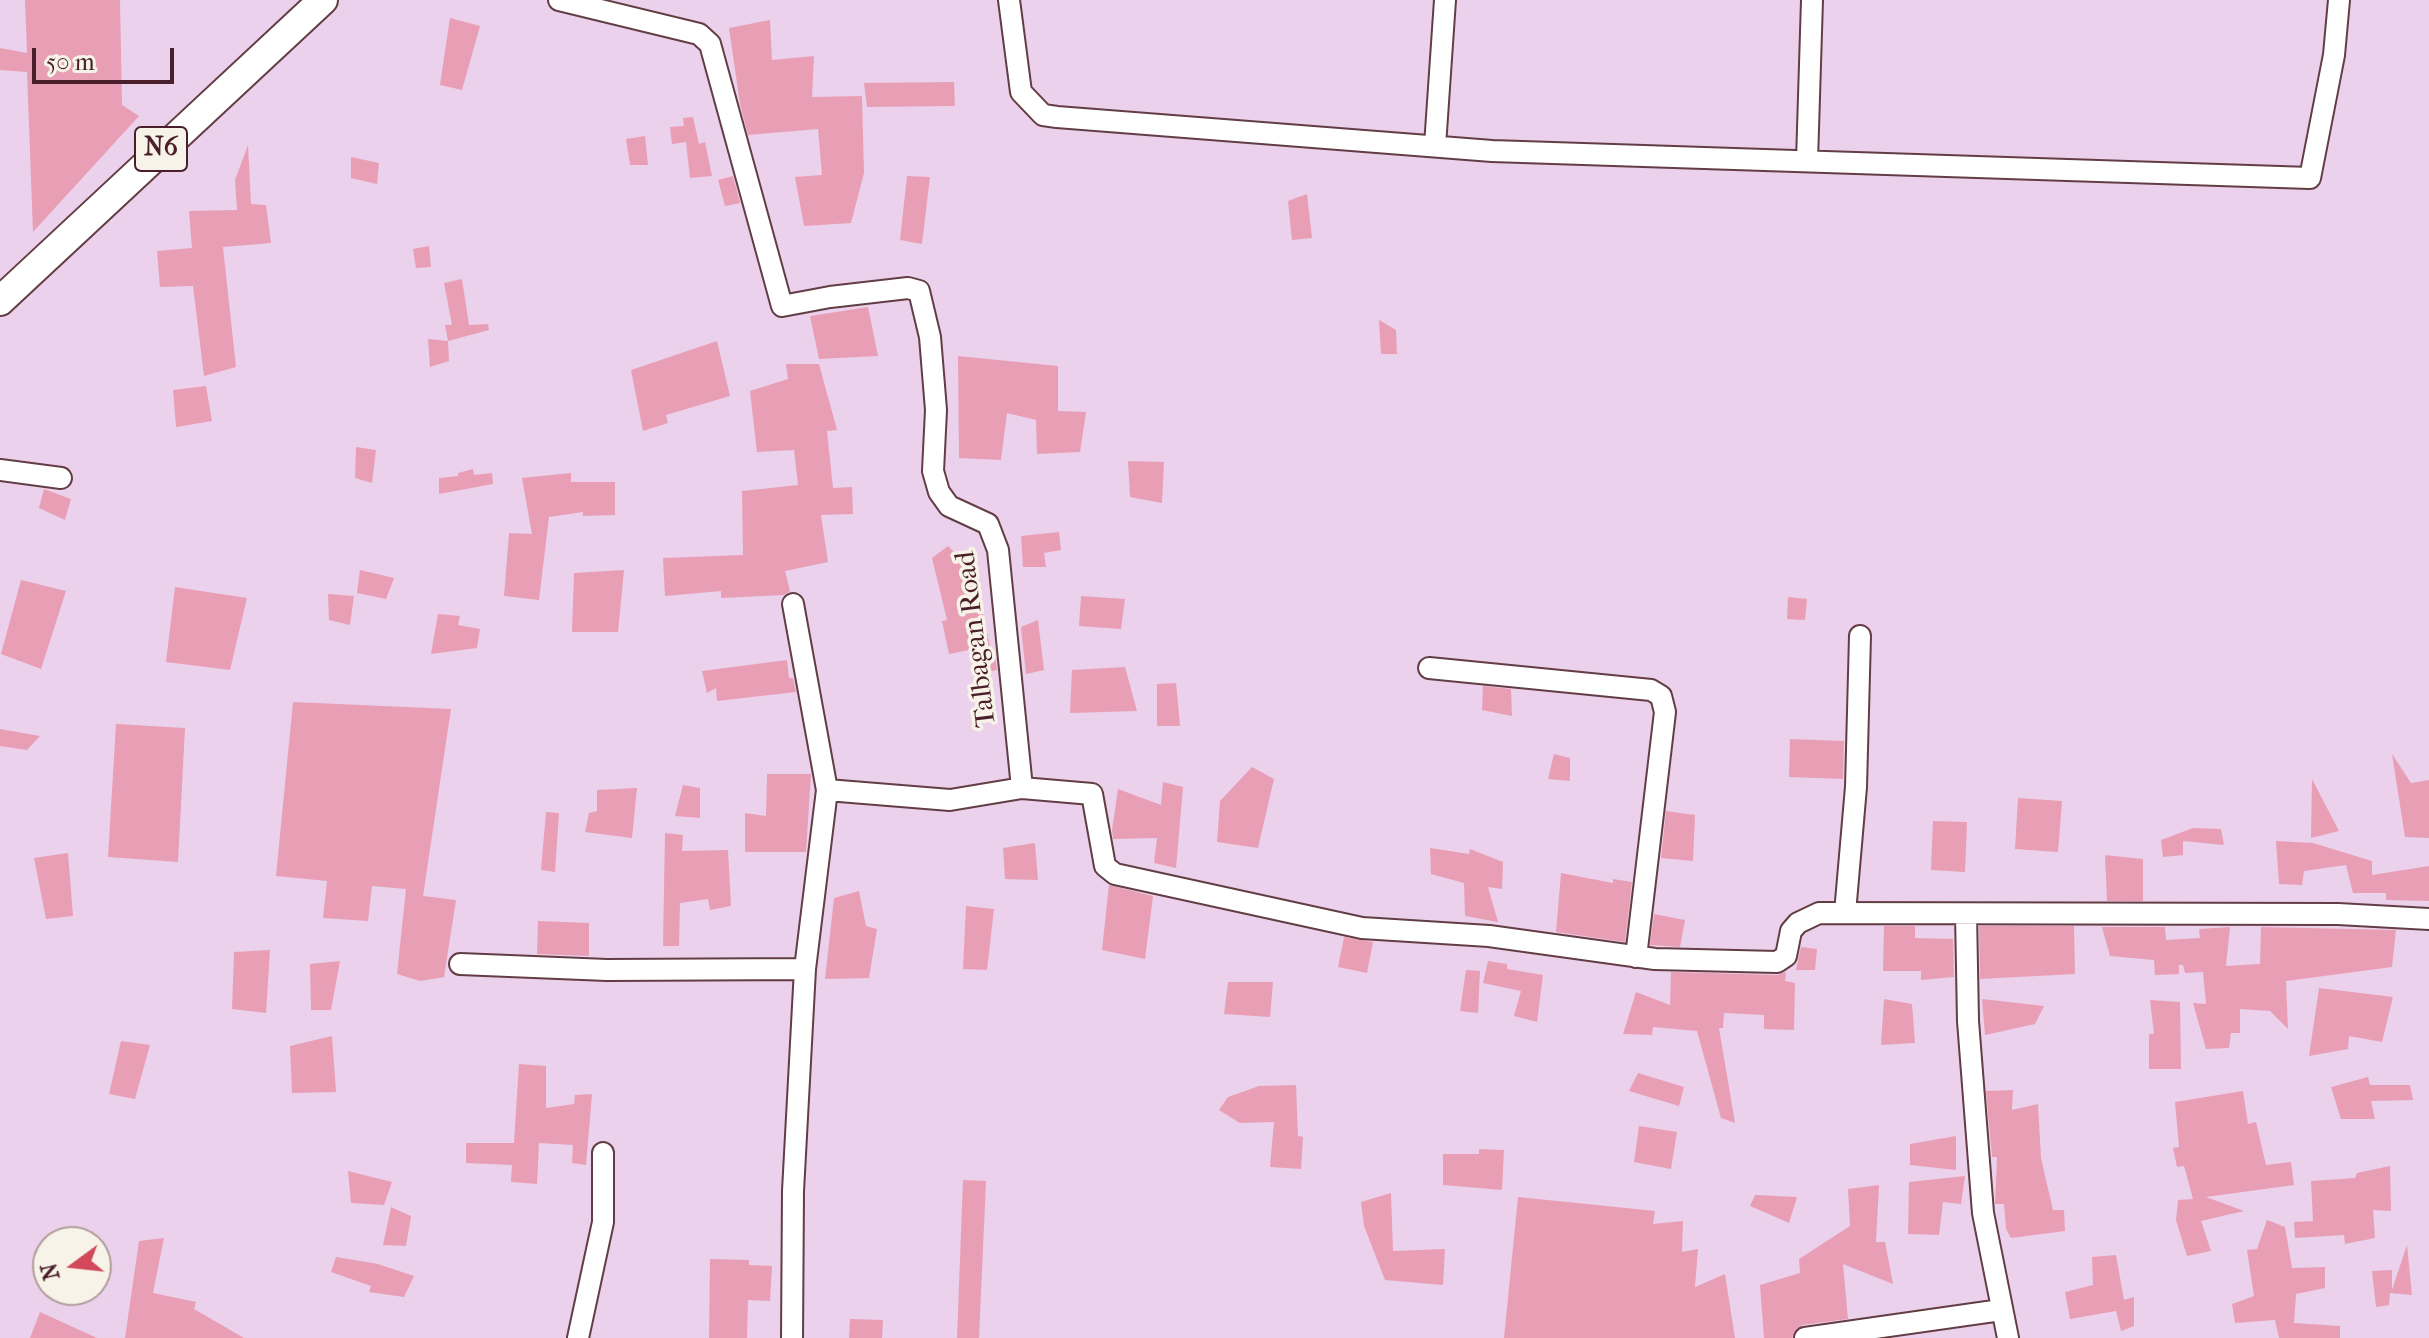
<!DOCTYPE html>
<style>
body{margin:0}
#map{position:relative;width:2429px;height:1338px;overflow:hidden;background:#f0e9d2;font-family:"IM FELL French Canon",serif}
canvas{display:block}
.north{position:absolute;left:32px;top:1226px;width:80px;height:80px;box-sizing:border-box;background:#f7f3e8;border:2px solid #b29e9c;border-radius:50%;rotate:255deg;font-size:22px;font-weight:700;line-height:32px;text-align:center;color:#4a1f2b}
.north::after{content:'';display:block;margin:auto;width:28px;height:36px;background:#d1495b;clip-path:polygon(50% 0,100% 100%,50% 72%,0 100%)}
.scale{position:absolute;left:32px;top:48px;width:142px;height:36px;box-sizing:border-box;border:4px solid #4a1f2b;border-top:0;padding-left:10px;font-size:24px;line-height:28px;white-space:nowrap;color:#4a1f2b;-webkit-text-stroke:6px #f7f3e8;paint-order:stroke}
</style>
<div id="map">
<canvas width="2429" height="1338"></canvas>
<div class="north">N</div>
<div class="scale">50 m</div>
</div>
<script>
const context = document.querySelector('canvas').getContext('2d');
context.lineJoin = 'round';
function paint(path, color) {
  context.fillStyle = color;
  context.fill(path, 'evenodd');
}
function shape(rows) {
  const path = new Path2D();
  for (const r of rows) {
    path.moveTo(r[0], r[1]);
    for (let i = 2; i < r.length; i += 2) path.lineTo(r[i], r[i + 1]);
  }
  return path;
}
function strokePath(path, color, width, dash) {
  context.strokeStyle = color;
  context.lineWidth = width;
  context.lineCap = dash ? 'butt' : 'round';
  context.setLineDash(dash || []);
  context.stroke(path);
}
function label(font, color, halo, rows, align = 'center') {
  context.font = font + ' "IM FELL French Canon",serif';
  context.lineWidth = 7;
  context.setLineDash([]);
  context.textBaseline = 'middle';
  context.strokeStyle = halo;
  context.fillStyle = color;
  for (const [text, x, y, turn = 0] of rows) {
    context.save();
    context.translate(x, y);
    context.rotate((+turn || 0) * Math.PI / 180);
    context.textAlign = isNaN(turn) ? turn : align;
    if (halo) context.strokeText(text, 0, 0);
    context.fillText(text, 0, 0);
    context.restore();
  }
}
paint(shape([
 [0,0,2429,0,2429,1338,0,1338],
 [48,1242,96,1242,96,1290,48,1290]
]), '#ebd1eb');
paint(shape([
 [25,0,120,0,122,105,139,116,33,232,27,72,0,70,0,48,27,53],
 [450,18,480,26,462,90,440,85],
 [770,20,772,60,814,56,812,97,862,96,864,173,851,223,804,226,795,177,822,175,818,129,748,135,740,104,729,28],
 [954,82,955,106,867,107,864,83],
 [693,117,699,144,705,142,712,176,690,178,686,142,672,144,670,127,684,126,683,118],
 [645,136,648,165,630,165,626,139],
 [248,145,251,204,266,205,271,243,223,247,236,367,204,376,193,286,160,287,157,251,192,248,189,211,237,210,235,180],
 [351,157,379,163,377,184,351,178],
 [733,176,740,203,725,206,718,180],
 [907,176,930,177,922,244,900,240],
 [1307,194,1312,238,1292,240,1288,201],
 [429,246,431,267,416,268,413,249],
 [462,279,469,325,488,324,489,330,448,341,445,325,452,325,444,283],
 [868,307,878,356,819,359,810,316],
 [1379,320,1396,330,1397,354,1381,354],
 [428,339,448,341,449,361,430,367],
 [717,341,730,396,666,415,668,423,643,431,631,370],
 [958,356,1058,366,1058,411,1086,412,1080,452,1037,454,1036,420,1007,413,1001,460,959,458],
 [786,364,819,364,837,430,827,431,833,488,852,487,853,514,821,515,828,562,785,571,790,591,784,595,721,598,721,591,665,596,663,558,743,555,742,491,798,485,794,450,757,452,750,391,788,379],
 [206,386,212,421,176,427,173,390],
 [356,447,376,450,372,483,355,478],
 [1128,461,1164,462,1162,503,1130,497],
 [473,469,474,475,492,473,493,484,439,494,439,478,458,476,458,473],
 [571,473,571,482,615,482,615,515,583,516,583,512,549,517,539,600,504,596,509,533,532,534,522,478],
 [44,489,71,499,65,520,39,508],
 [1059,532,1061,550,1044,553,1046,567,1023,567,1021,536],
 [948,546,974,573,990,646,949,654,942,621,947,620,932,558],
 [360,570,394,578,386,599,357,593],
 [624,570,618,632,572,632,574,573],
 [21,580,66,591,41,669,1,654],
 [175,587,247,598,230,670,166,662],
 [328,594,354,596,350,625,329,620],
 [1081,596,1125,599,1121,629,1079,626],
 [1788,597,1807,599,1805,620,1787,619],
 [438,614,460,616,458,625,480,629,477,648,431,654],
 [1038,620,1044,670,1026,674,1021,627],
 [989,653,995,655,997,670,987,672],
 [787,660,789,678,793,678,796,692,717,701,716,688,707,693,702,671],
 [1125,667,1137,711,1070,713,1072,670],
 [1176,683,1180,726,1157,726,1157,684],
 [1483,686,1511,689,1512,716,1482,710],
 [293,702,451,709,423,896,456,900,444,977,420,981,397,974,406,889,372,886,368,921,323,918,327,881,276,876],
 [116,724,185,728,178,862,108,857],
 [0,729,40,736,27,750,0,746],
 [1790,739,1844,741,1843,779,1789,777],
 [1554,754,1570,758,1570,781,1548,779],
 [2392,754,2411,783,2429,780,2429,838,2405,837],
 [1252,767,1274,779,1258,848,1217,842,1220,801],
 [767,774,811,774,806,852,745,852,745,813,766,816],
 [2312,779,2339,831,2311,838],
 [1163,782,1183,787,1176,868,1154,863,1157,838,1113,839,1112,830,1118,789,1161,805],
 [683,785,700,788,700,818,675,816],
 [637,788,632,838,585,832,589,813,597,811,597,790],
 [2018,798,2062,801,2058,852,2015,849],
 [1666,811,1695,815,1693,861,1661,858],
 [546,812,559,813,555,872,541,870],
 [1933,821,1967,822,1965,872,1931,870],
 [2193,828,2221,829,2224,845,2183,841,2183,855,2163,857,2161,840],
 [665,833,683,835,682,851,728,850,731,906,710,910,708,899,680,903,679,946,663,946],
 [2276,841,2313,843,2372,861,2372,875,2429,866,2429,901,2386,900,2386,893,2353,893,2346,865,2304,871,2302,885,2279,884],
 [1035,843,1038,880,1005,879,1003,848],
 [1430,848,1469,854,1470,849,1503,862,1502,889,1488,887,1498,922,1465,916,1464,883,1431,874],
 [68,853,73,916,46,919,34,858],
 [2105,855,2143,859,2143,901,2107,901],
 [1561,873,1613,883,1613,879,1632,882,1625,942,1556,932],
 [1109,885,1153,896,1145,959,1102,950],
 [859,891,866,926,877,929,869,978,825,979,834,898],
 [966,906,994,909,987,970,963,969],
 [1654,914,1685,920,1680,947,1650,945],
 [538,921,589,923,589,956,537,954],
 [1884,926,1915,926,1915,938,1953,939,1954,977,1921,980,1921,971,1883,971],
 [1979,926,2074,926,2075,974,1980,979],
 [2102,927,2165,927,2166,940,2200,938,2199,929,2230,927,2226,966,2260,964,2261,927,2396,930,2392,967,2286,981,2288,1029,2270,1011,2240,1009,2240,1033,2231,1033,2229,1048,2206,1049,2193,1003,2206,1004,2203,972,2185,973,2183,965,2179,965,2179,974,2155,975,2154,960,2110,956],
 [1344,937,1373,942,1367,973,1338,967],
 [1801,947,1817,949,1815,970,1796,970],
 [270,950,266,1013,232,1009,234,952],
 [340,961,331,1010,311,1010,310,964],
 [1488,961,1507,964,1507,969,1543,975,1537,1022,1514,1016,1521,991,1483,983],
 [1466,970,1480,971,1478,1013,1460,1011],
 [1671,972,1777,975,1786,972,1785,981,1795,983,1794,1030,1764,1029,1764,1015,1724,1013,1723,1028,1719,1028,1735,1123,1721,1118,1697,1031,1653,1027,1652,1035,1623,1034,1636,992,1670,1005],
 [1228,982,1273,982,1270,1017,1224,1014],
 [2319,988,2393,997,2382,1042,2349,1036,2348,1049,2309,1056],
 [1884,999,1912,1004,1915,1043,1881,1045],
 [1982,999,2044,1006,2035,1024,1985,1035],
 [2150,1000,2180,1002,2181,1069,2149,1069,2149,1034,2154,1034],
 [332,1036,336,1092,292,1093,290,1046],
 [121,1041,150,1045,135,1099,109,1094],
 [519,1064,546,1066,546,1108,574,1104,575,1095,592,1094,586,1165,572,1163,573,1145,539,1143,537,1184,511,1182,512,1165,466,1163,466,1143,514,1143],
 [1638,1073,1684,1087,1679,1106,1629,1091],
 [2368,1077,2370,1085,2410,1085,2413,1100,2371,1101,2375,1119,2341,1119,2331,1087],
 [1296,1085,1298,1136,1303,1137,1301,1169,1270,1167,1274,1122,1240,1123,1219,1110,1228,1097,1259,1086],
 [2013,1090,2012,1110,2038,1104,2041,1158,2053,1210,2064,1210,2065,1231,2011,1238,2006,1229,2004,1204,1995,1204,1997,1157,1992,1157,1986,1091],
 [2243,1091,2248,1124,2256,1122,2266,1165,2291,1162,2294,1185,2206,1197,2244,1211,2201,1221,2211,1251,2187,1256,2176,1220,2178,1200,2193,1199,2184,1166,2177,1167,2173,1148,2179,1147,2175,1102],
 [1639,1126,1677,1132,1671,1169,1634,1162],
 [1956,1136,1956,1170,1910,1165,1910,1144],
 [1479,1149,1504,1150,1502,1190,1443,1185,1443,1154,1479,1154],
 [2390,1166,2391,1211,2373,1210,2375,1238,2345,1244,2344,1235,2295,1238,2294,1222,2313,1221,2311,1181,2355,1178,2357,1173],
 [348,1171,392,1182,384,1205,351,1203],
 [1965,1176,1961,1204,1943,1202,1939,1235,1908,1234,1909,1182],
 [963,1180,986,1181,979,1338,957,1338],
 [1879,1185,1876,1242,1885,1242,1893,1284,1843,1264,1848,1319,1802,1325,1792,1338,1764,1338,1760,1285,1800,1273,1799,1259,1850,1226,1848,1189],
 [1391,1193,1393,1251,1445,1249,1443,1285,1385,1280,1364,1226,1361,1202],
 [1755,1195,1797,1197,1789,1223,1750,1206],
 [1518,1197,1655,1211,1653,1224,1683,1221,1682,1252,1698,1249,1695,1287,1725,1274,1735,1338,1504,1338],
 [391,1207,411,1216,406,1246,383,1245],
 [2267,1220,2285,1227,2292,1268,2325,1267,2325,1288,2296,1294,2294,1323,2340,1326,2340,1338,2279,1338,2275,1320,2235,1323,2232,1304,2254,1296,2247,1250,2257,1249],
 [164,1238,153,1293,196,1302,194,1309,244,1338,125,1338,139,1241],
 [2407,1245,2412,1295,2390,1293,2389,1305,2376,1307,2372,1271,2392,1270,2392,1290],
 [2116,1255,2124,1300,2134,1297,2134,1326,2121,1331,2116,1311,2070,1319,2065,1292,2093,1285,2092,1257],
 [336,1257,378,1264,414,1276,404,1297,369,1292,371,1286,331,1272],
 [710,1259,749,1260,749,1265,772,1266,770,1301,748,1300,747,1338,709,1338],
 [40,1312,97,1338,30,1338],
 [850,1319,883,1320,882,1338,849,1338]
]), '#e89fb6');
const minor = shape([
 [559,0,699,34,710,44,782,306,830,297,908,288,919,291,930,337,936,410,933,471,939,492,949,506,988,524,998,550,1022,788,950,800,827,790,805,969,793,1191,792,1338],
 [1009,0,1021,92,1043,115,1057,117,1492,151,2310,178,2334,55,2339,0],
 [1435,146,1445,0],
 [1807,161,1812,0],
 [0,470,61,478],
 [793,604,827,790],
 [1429,668,1651,690,1661,696,1665,712,1636,957],
 [1022,788,1092,794,1105,866,1115,874,1362,928,1489,936,1655,959,1777,962,1786,956,1791,931,1798,923,1819,913,2338,914,2429,919],
 [1845,913,1856,787,1860,636],
 [1966,914,1968,1021,1983,1213,2008,1338],
 [460,964,607,970,805,969],
 [578,1338,603,1222,603,1153],
 [1805,1338,2001,1310]
]);
const highway = shape([
 [0,301,323,0]
]);
strokePath(minor, '#633d44', 24);
strokePath(highway, '#633d44', 32);
strokePath(minor, '#fff', 20);
strokePath(highway, '#fff', 28);
for (const [x, y, w] of [
 [161,149,52]
]) {
  const box = new Path2D();
  box.roundRect(x - w / 2, y - 22, w, 44, 6);
  context.fillStyle = '#f7f3e8';
  context.fill(box);
  strokePath(box, '#4a1f2b', 2);
}
label('bold 26px', '#4a1f2b', null, [
 ["N6",161,149]
]);
label('28px', '#4a1f2b', '#f7f3e8', [
 ["Talbagan Road",977,639,-97]
]);
</script>
